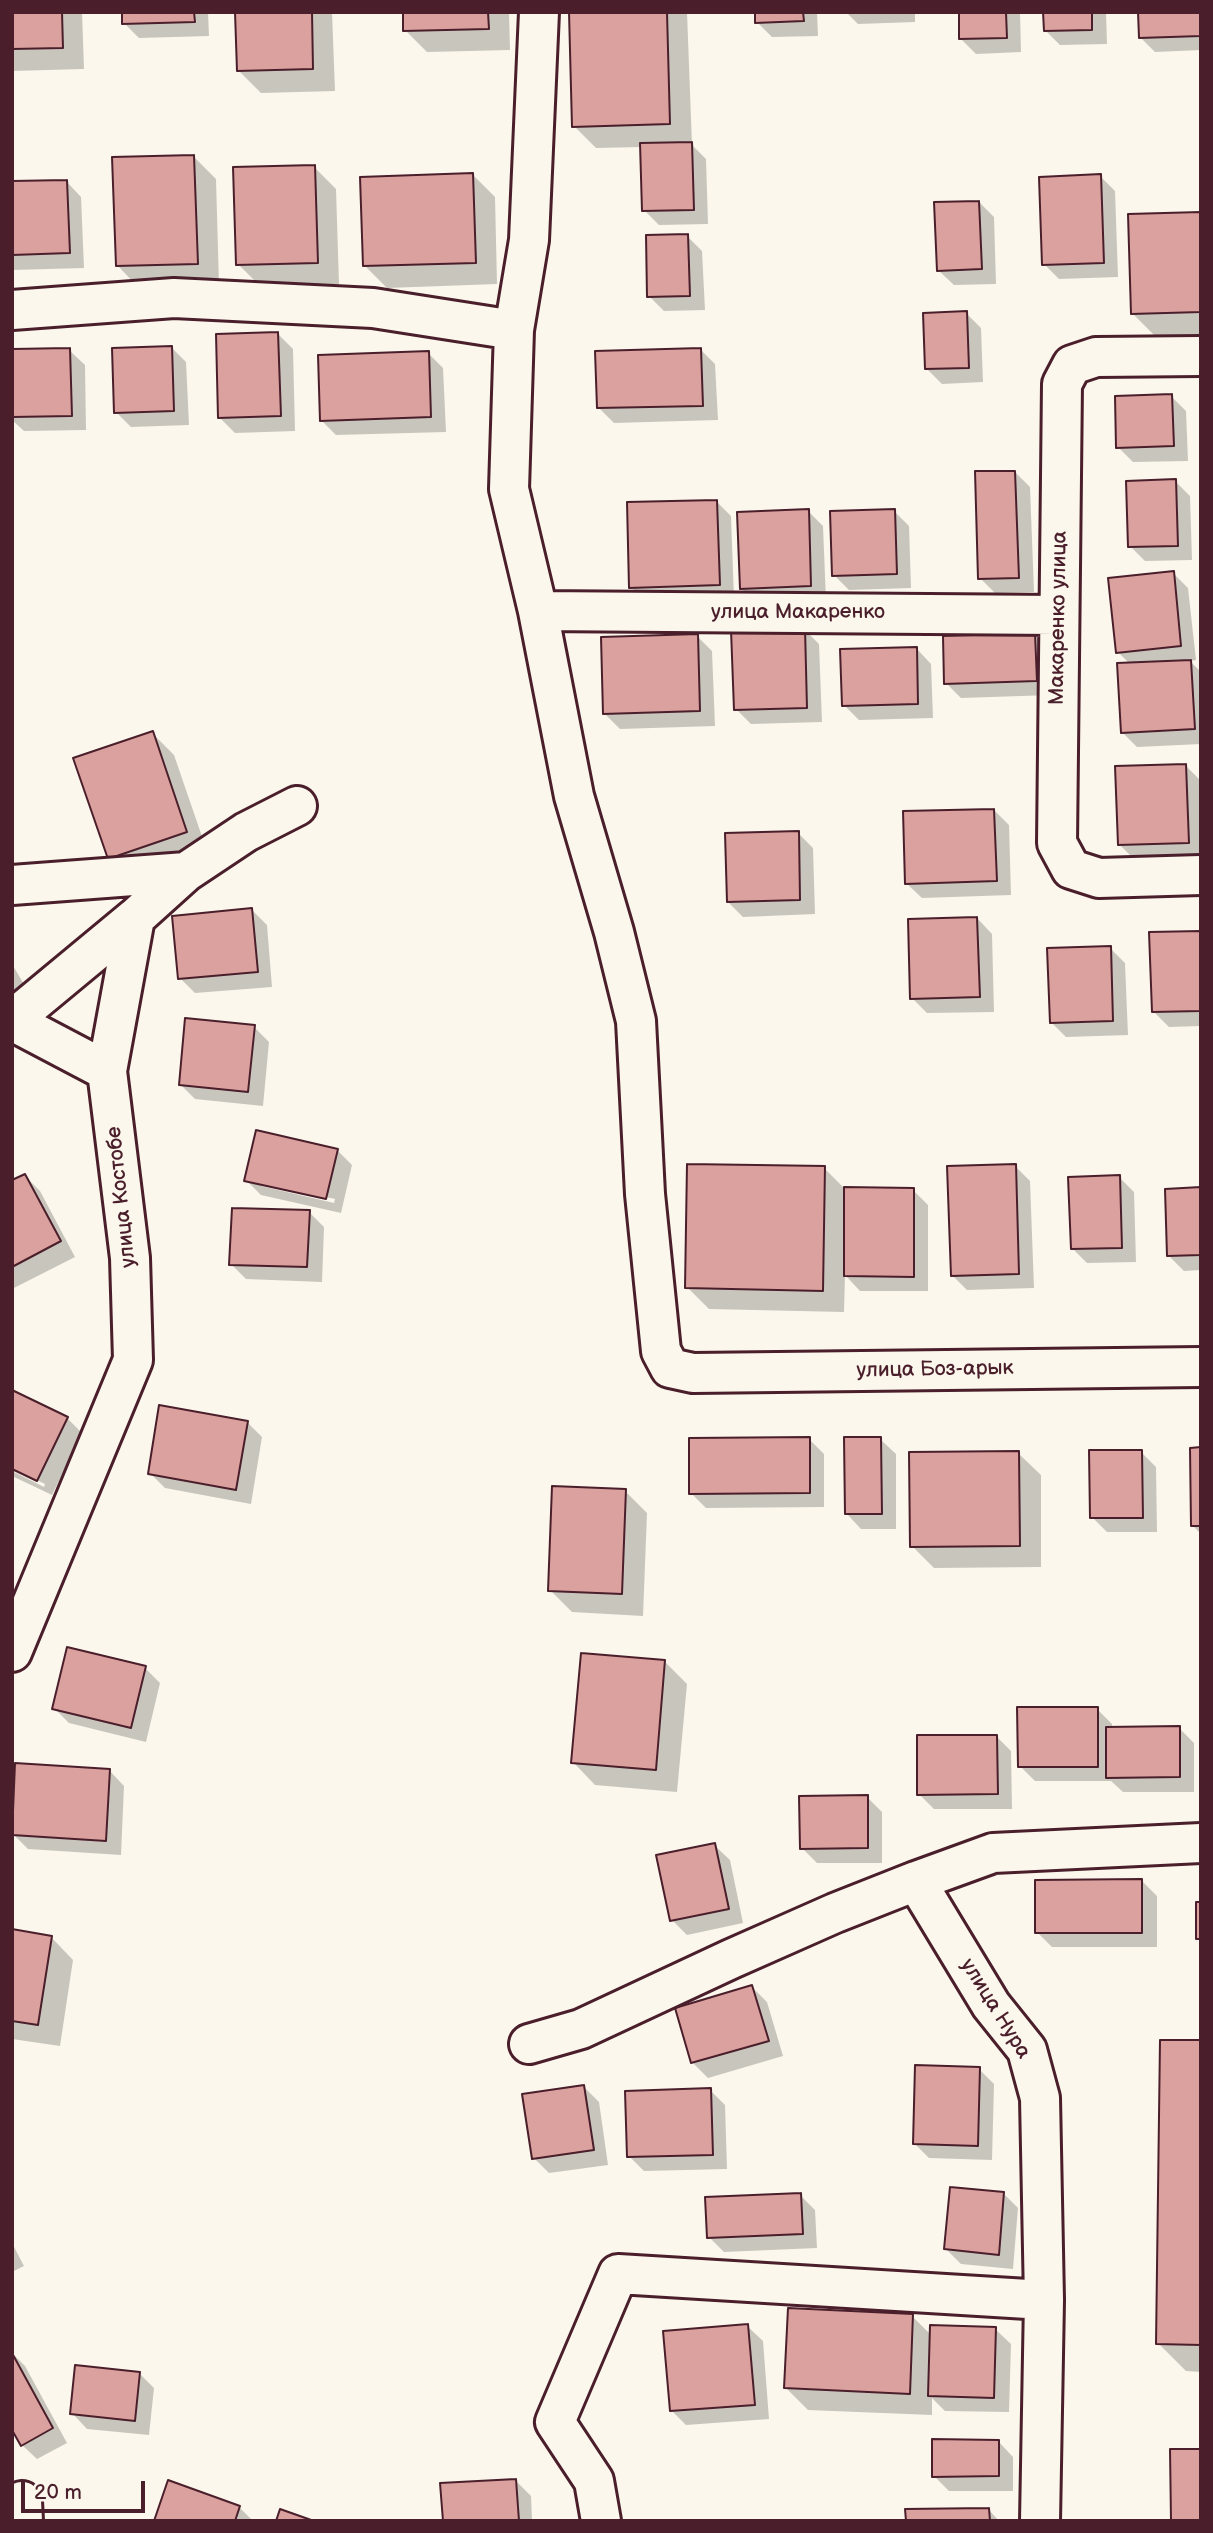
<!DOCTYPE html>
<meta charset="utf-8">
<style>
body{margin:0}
#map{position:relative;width:1213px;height:2533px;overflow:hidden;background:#fbf7ec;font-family:"Balsamiq Sans",sans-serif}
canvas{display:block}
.frame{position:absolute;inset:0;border:14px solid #4a1f2b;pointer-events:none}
.scale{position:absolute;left:21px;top:2481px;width:124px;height:32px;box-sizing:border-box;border:4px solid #4a1f2b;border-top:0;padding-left:9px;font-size:21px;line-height:24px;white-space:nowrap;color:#4a1f2b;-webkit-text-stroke:5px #fbf7ec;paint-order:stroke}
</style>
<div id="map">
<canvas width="1213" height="2533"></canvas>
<div class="frame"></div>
<div class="scale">20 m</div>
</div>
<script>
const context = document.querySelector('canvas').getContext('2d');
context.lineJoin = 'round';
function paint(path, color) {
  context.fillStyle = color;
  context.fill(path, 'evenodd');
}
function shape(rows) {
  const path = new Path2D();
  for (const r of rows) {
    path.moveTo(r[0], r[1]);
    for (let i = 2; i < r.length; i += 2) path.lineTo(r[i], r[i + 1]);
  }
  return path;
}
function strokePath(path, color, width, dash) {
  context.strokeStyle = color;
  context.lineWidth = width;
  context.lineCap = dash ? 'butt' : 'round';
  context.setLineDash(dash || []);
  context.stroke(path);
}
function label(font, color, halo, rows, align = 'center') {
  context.font = font + ' "Balsamiq Sans",sans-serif';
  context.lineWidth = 6;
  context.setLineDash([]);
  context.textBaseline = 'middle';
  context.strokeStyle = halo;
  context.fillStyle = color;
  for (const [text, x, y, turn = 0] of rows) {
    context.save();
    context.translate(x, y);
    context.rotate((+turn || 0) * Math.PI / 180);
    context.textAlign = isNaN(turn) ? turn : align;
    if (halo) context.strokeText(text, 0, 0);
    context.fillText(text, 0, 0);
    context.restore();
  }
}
paint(shape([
 [12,12,82,12,84,69,12,71],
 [123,12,208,12,209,36,139,38,124,23],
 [237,12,332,12,335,91,261,93,238,70],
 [405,12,509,12,510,50,427,52,405,30],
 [570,12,687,12,692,145,706,159,708,224,659,225,644,210,642,147,596,148,574,126],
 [756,12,817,12,818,36,772,37,757,22],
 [846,12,915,12,915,22,858,24],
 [960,12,1020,12,1021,52,976,54,961,39],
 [1045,12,1106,12,1107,44,1060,45,1045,30],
 [1201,12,1201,50,1155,52,1140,37],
 [194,157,216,179,219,285,139,288,117,265],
 [314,167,336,189,339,284,260,286,238,264],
 [473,175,495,197,497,284,387,288,365,266],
 [1100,176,1115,191,1118,277,1059,279,1044,264],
 [66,181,81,197,84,268,12,270,12,183],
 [979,202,994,217,996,284,954,285,938,270],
 [1201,214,1201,334,1155,336,1133,314],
 [687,236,702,251,705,310,664,311,649,296],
 [966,313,981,328,983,382,942,384,927,369],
 [278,334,293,349,295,431,235,433,220,418],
 [171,347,186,362,189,425,131,427,116,412],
 [700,349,715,364,718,420,614,423,599,408],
 [69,350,85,365,86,430,24,431,12,420,12,351],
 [428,353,443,368,446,432,336,435,321,420],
 [1171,396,1186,411,1188,461,1133,462,1118,447],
 [1015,472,1030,487,1034,592,995,593,980,578],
 [1175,481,1190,496,1192,560,1145,561,1130,546],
 [716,501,731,516,734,599,646,602,631,587],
 [808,511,823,526,826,601,756,603,741,588],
 [894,511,909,526,911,588,849,590,834,575],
 [1173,573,1188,588,1196,660,1190,661,1201,672,1201,744,1137,747,1122,732,1130,664,1118,652],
 [804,629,819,644,822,722,751,724,736,709],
 [1035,635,1050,650,1051,695,961,698,946,683],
 [697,636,712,651,715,726,620,729,605,714],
 [916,648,931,664,933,718,859,720,844,705],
 [152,733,174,755,208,854,132,880,110,858],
 [1186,766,1201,781,1201,858,1135,860,1120,845],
 [994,810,1009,825,1011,895,922,898,906,883],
 [798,833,813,848,815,914,743,917,728,902],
 [252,910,267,925,272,987,195,993,180,978],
 [977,918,992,934,994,1012,927,1013,912,998],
 [1201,933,1201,1026,1169,1027,1154,1012],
 [1110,948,1125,963,1128,1035,1066,1037,1051,1022],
 [12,964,25,986,12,993],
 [254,1027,269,1042,263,1106,195,1099,180,1084],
 [337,1150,352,1165,341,1213,261,1195,246,1180],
 [261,1183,335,1199,334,1203,261,1186],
 [1015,1166,1030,1181,1034,1288,967,1290,952,1275],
 [824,1168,845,1189,913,1190,928,1205,928,1291,860,1291,845,1275,844,1312,709,1309,687,1287],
 [25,1176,40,1191,75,1257,12,1289,12,1182],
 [1119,1177,1134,1192,1136,1262,1087,1263,1072,1248],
 [1201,1189,1201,1270,1184,1271,1169,1256],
 [309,1212,324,1227,322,1282,246,1279,231,1264],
 [67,1418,82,1433,52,1495,12,1476,12,1471,44,1487,45,1484,12,1468],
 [247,1422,262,1437,251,1504,165,1488,150,1473],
 [809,1439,824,1454,824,1507,706,1508,691,1493],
 [880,1439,896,1454,896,1529,861,1529,846,1513],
 [1201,1449,1201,1534,1193,1526],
 [1141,1452,1156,1467,1157,1532,1107,1532,1092,1517],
 [1018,1453,1041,1475,1041,1567,934,1568,912,1546],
 [625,1491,647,1513,643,1616,572,1612,550,1590],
 [665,1662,687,1684,677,1792,595,1785,573,1762],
 [145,1668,160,1683,146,1742,69,1723,54,1708],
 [1097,1709,1112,1724,1112,1729,1179,1728,1194,1743,1194,1792,1123,1792,1111,1781,1035,1781,1020,1766],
 [996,1736,1011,1751,1012,1809,934,1809,919,1794],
 [109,1770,124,1786,121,1855,28,1849,13,1834],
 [867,1797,882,1812,882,1863,817,1863,802,1848],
 [714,1845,730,1860,743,1923,687,1935,672,1920],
 [1142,1881,1157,1896,1157,1947,1052,1947,1037,1932],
 [12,1931,51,1937,73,1960,60,2046,12,2039],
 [752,1987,767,2002,783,2056,708,2078,693,2063,677,2009],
 [1201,2042,1201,2372,1186,2371,1158,2343],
 [979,2069,994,2084,992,2160,929,2158,914,2143],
 [584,2087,599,2102,608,2165,549,2173,534,2158],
 [710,2090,725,2105,727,2169,644,2171,629,2156],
 [1003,2193,1018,2208,1013,2269,961,2264,946,2249],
 [800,2195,815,2210,817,2248,724,2252,709,2237],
 [12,2243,24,2266,12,2272],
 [912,2316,931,2335,995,2329,1011,2344,1009,2412,945,2411,932,2398,932,2415,808,2410,786,2388],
 [747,2326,763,2341,769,2419,686,2425,671,2410],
 [12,2353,25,2366,67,2443,37,2459,22,2445,12,2426],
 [139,2373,154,2388,149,2435,87,2429,72,2413],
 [998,2441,1013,2457,1013,2491,949,2491,934,2476],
 [516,2481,531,2496,532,2521,444,2521],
 [239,2507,253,2521,156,2521],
 [989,2510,999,2521,907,2521]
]), '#0003');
const building = shape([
 [12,12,62,12,63,48,12,49,12,12],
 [122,12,194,12,195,22,122,24,122,12],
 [235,12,312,12,313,69,237,71,235,12],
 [403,12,488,12,489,29,403,31,403,12],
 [569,12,667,12,670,124,572,127,569,12],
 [755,12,803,12,804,21,755,23,755,12],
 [959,12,1006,12,1007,38,959,39,959,12],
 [1043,12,1092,12,1092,30,1044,31,1043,12],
 [1138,12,1201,12,1201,36,1139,38,1138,12],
 [692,142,694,210,642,211,640,143,692,142],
 [194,155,198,264,116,266,112,157,194,155],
 [315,165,318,263,236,265,233,167,315,165],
 [473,173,476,263,363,266,360,177,473,173],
 [1101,174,1104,263,1042,265,1039,177,1101,174],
 [67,180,70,253,12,255,12,181,67,180],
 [979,201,982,269,937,271,934,202,979,201],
 [1201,212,1201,312,1131,314,1128,214,1201,212],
 [688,234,690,296,647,297,646,235,688,234],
 [967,311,969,368,925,369,923,313,967,311],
 [278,332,281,416,218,418,216,334,278,332],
 [172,346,174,411,114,413,112,348,172,346],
 [70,348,72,416,12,417,12,349,70,348],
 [701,348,703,406,597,408,595,351,701,348],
 [429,351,431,417,320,421,318,355,429,351],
 [1172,394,1174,446,1116,448,1115,396,1172,394],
 [975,471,1015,471,1019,578,978,579,975,471],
 [1176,479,1178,546,1128,547,1126,481,1176,479],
 [717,500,720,585,629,588,627,502,717,500],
 [809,509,811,586,740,589,737,512,809,509],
 [895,509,897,574,832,576,830,511,895,509],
 [1174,571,1181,646,1116,653,1108,578,1174,571],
 [805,628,807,708,734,710,731,630,805,628],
 [1035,633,1037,681,944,684,943,636,1035,633],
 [698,634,700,711,603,714,601,637,698,634],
 [917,647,918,704,842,706,840,649,917,647],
 [1191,660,1195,729,1121,733,1117,663,1191,660],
 [153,731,187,832,108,859,73,758,153,731],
 [1186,764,1189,843,1118,845,1115,766,1186,764],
 [994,809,997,881,905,884,903,811,994,809],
 [799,831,800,900,727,902,725,833,799,831],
 [252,908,258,972,178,979,172,916,252,908],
 [977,917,980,997,910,999,908,919,977,917],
 [1201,931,1201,1011,1152,1012,1149,932,1201,931],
 [1111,946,1113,1021,1050,1023,1047,948,1111,946],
 [185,1018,255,1025,248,1092,179,1085,185,1018],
 [256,1130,338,1149,326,1199,244,1181,256,1130],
 [687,1164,825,1166,823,1291,685,1288,687,1164],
 [1016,1164,1019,1274,951,1276,947,1166,1016,1164],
 [25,1174,61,1241,12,1267,12,1180,25,1174],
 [1120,1175,1122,1248,1071,1249,1068,1177,1120,1175],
 [844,1187,914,1188,914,1277,844,1276,844,1187],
 [1201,1187,1201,1255,1167,1256,1165,1189,1201,1187],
 [232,1208,310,1210,307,1267,229,1265,232,1208],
 [12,1390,68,1417,37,1481,12,1469,12,1390],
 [159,1405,248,1421,236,1490,148,1474,159,1405],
 [810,1437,810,1493,689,1494,689,1438,810,1437],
 [844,1437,881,1437,882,1514,845,1514,844,1437],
 [1201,1447,1201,1526,1191,1526,1190,1448,1201,1447],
 [1089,1450,1142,1450,1143,1518,1090,1518,1089,1450],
 [1019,1451,1020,1546,910,1547,909,1452,1019,1451],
 [552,1486,626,1489,622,1594,548,1591,552,1486],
 [67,1647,146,1666,131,1728,52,1709,67,1647],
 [581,1653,665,1660,656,1770,571,1763,581,1653],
 [1017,1707,1098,1707,1098,1767,1018,1767,1017,1707],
 [1180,1726,1180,1777,1106,1778,1106,1727,1180,1726],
 [917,1735,997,1735,998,1794,917,1795,917,1735],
 [15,1763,110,1769,106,1841,12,1835,15,1763],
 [868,1795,868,1848,800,1849,799,1796,868,1795],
 [715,1843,729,1909,670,1921,656,1855,715,1843],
 [1142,1879,1142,1933,1035,1933,1035,1880,1142,1879],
 [1196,1902,1201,1902,1201,1939,1196,1939,1196,1902],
 [12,1929,52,1936,38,2025,12,2021,12,1929],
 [752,1985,769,2041,691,2063,675,2008,752,1985],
 [1160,2040,1201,2040,1201,2345,1156,2344,1160,2040],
 [915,2065,980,2067,978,2146,913,2144,915,2065],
 [584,2085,594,2150,532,2159,522,2094,584,2085],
 [711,2088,713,2155,627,2157,625,2091,711,2088],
 [950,2187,1004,2192,999,2255,944,2249,950,2187],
 [801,2193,803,2234,707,2238,705,2197,801,2193],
 [788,2308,913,2314,910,2394,784,2388,788,2308],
 [748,2324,755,2405,670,2411,663,2331,748,2324],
 [930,2325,996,2327,994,2398,928,2396,930,2325],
 [12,2353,53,2428,21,2446,12,2430,12,2353],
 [75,2365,140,2372,135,2421,70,2414,75,2365],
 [932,2439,999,2440,999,2476,932,2477,932,2439],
 [1170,2449,1201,2449,1201,2521,1171,2521,1170,2449],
 [516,2479,519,2521,443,2521,440,2483,516,2479],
 [168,2480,240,2506,235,2521,154,2521,168,2480],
 [989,2508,990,2521,906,2521,905,2509,989,2508],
 [280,2509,314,2521,276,2521,280,2509]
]);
paint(building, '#dba19e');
strokePath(building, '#4a1f2b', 2);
const minor = shape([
 [539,12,529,240,514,330,509,489,538,611,574,796,614,932,636,1021,645,1194,661,1351,670,1368,693,1373,1201,1367],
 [12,310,174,298,373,308,514,330],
 [1201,356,1096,357,1072,365,1062,384,1057,843,1071,869,1099,878,1201,875],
 [538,611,1058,615],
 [12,885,186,872],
 [12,1020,135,918],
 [12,1021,107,1071],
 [12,1652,133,1360,130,1258,107,1071,135,918,186,872,246,832,297,806],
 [529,2044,581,2029,731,1959,835,1913,916,1881],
 [22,2501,23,2521],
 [601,2521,594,2481,555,2422,618,2274,1044,2300],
 [1040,2521,1044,2300,1040,2098,1027,2050,991,2005,916,1881,993,1853,1201,1843]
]);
strokePath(minor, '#4a1f2b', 44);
strokePath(minor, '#fbf7ec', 38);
label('21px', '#4a1f2b', '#fbf7ec', [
 ["улица Макаренко",798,613],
 ["Макаренко улица",1059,618,-89],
 ["улица Костобе",122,1197,-96],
 ["улица Боз-арык",935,1370,-1],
 ["улица Нура",995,2009,58]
]);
</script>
